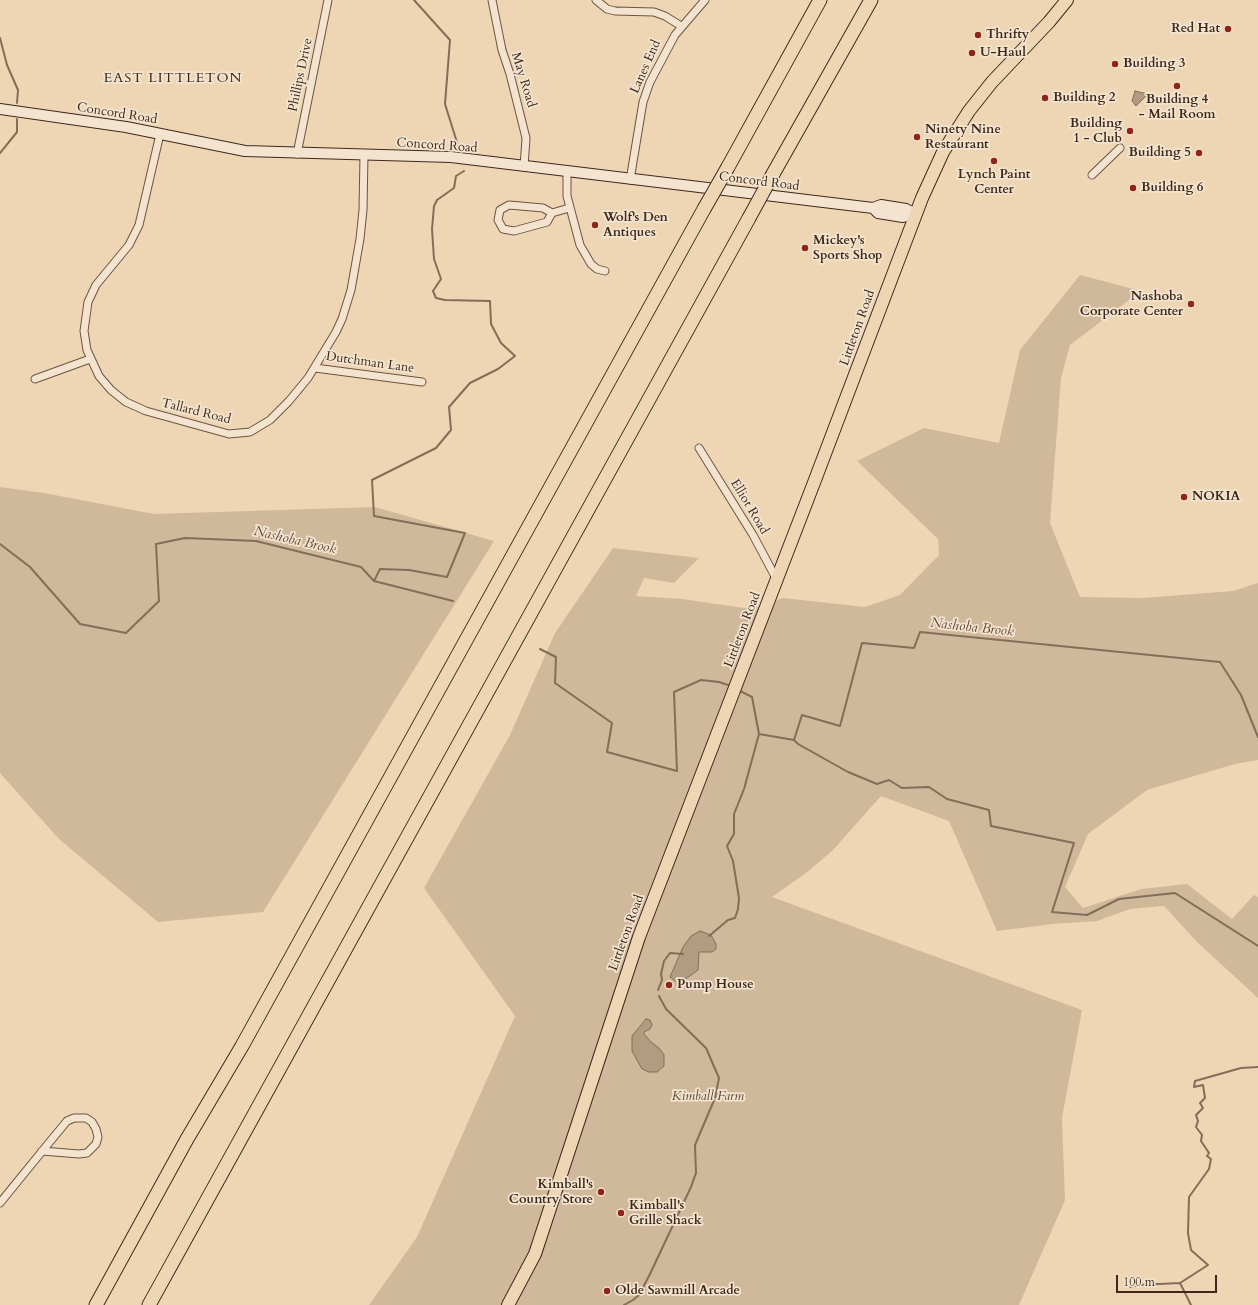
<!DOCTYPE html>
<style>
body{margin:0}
#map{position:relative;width:1258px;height:1305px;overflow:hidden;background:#eed6b5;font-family:Cardo,serif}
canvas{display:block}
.scale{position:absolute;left:1116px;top:1275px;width:101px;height:18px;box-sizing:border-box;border:2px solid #3e281c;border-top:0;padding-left:5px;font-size:12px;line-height:14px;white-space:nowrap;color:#3e281c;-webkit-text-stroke:3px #f4e4cf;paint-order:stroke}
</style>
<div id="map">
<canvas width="1258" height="1305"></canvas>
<div class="scale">100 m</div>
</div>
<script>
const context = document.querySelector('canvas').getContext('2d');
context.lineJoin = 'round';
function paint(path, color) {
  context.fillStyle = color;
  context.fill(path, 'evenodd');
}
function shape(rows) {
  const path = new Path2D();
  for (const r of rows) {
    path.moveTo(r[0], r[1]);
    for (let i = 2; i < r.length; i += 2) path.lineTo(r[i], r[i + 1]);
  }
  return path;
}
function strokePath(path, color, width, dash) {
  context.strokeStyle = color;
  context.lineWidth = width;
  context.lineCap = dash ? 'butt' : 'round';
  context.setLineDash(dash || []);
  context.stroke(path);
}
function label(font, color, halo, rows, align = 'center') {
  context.font = font + ' Cardo,serif';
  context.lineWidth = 3.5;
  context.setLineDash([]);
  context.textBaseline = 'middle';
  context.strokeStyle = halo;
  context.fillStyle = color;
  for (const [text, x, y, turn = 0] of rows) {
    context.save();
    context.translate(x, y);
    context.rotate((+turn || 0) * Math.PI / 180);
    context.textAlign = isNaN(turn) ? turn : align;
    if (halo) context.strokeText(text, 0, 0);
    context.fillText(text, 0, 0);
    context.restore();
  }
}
paint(shape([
 [1080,275,1141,291,1070,345,1061,378,1050,523,1080,597,1143,598,1233,591,1258,583,1258,760,1235,764,1147,790,1088,834,1065,887,1083,908,1141,889,1187,884,1232,919,1254,895,1258,897,1258,998,1197,942,1164,906,1130,909,1097,921,1053,924,997,931,949,821,881,796,833,850,806,873,772,897,1082,1010,1062,1118,1065,1200,1019,1305,369,1305,417,1237,515,1016,424,888,510,735,555,633,613,548,699,558,674,583,644,578,636,596,682,599,751,609,783,598,865,607,900,595,939,555,938,539,857,461,924,428,999,443,1020,350],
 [0,487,44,493,154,514,375,507,494,541,263,912,158,922,59,839,0,773]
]), '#d0b89b');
const water = shape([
 [1135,91,1148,94,1136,106,1132,101,1135,91],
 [700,931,711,935,716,944,716,949,712,952,699,952,698,970,687,978,675,981,670,977,683,947,691,936,700,931],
 [646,1019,650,1020,652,1025,650,1029,644,1032,644,1034,651,1042,659,1048,664,1055,664,1066,657,1072,649,1072,642,1069,632,1051,632,1036,646,1019]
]);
paint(water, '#b29b81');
strokePath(water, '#846d59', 1);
strokePath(shape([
 [414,0,450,40,445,104,460,152],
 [0,38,7,65,18,90,17,103],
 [0,153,17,132,17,119],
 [0,544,30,567,80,624,126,633,159,601,156,544,185,538,256,541,361,567,374,581,453,601],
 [374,581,380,569,409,570,447,577,465,533,374,516,372,480,436,448,451,430,449,407,470,383,498,369,515,356,501,343,491,324,490,301,445,300,436,298,433,291,441,279,434,259,432,229,434,206,437,200,454,188,456,176,464,171],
 [540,649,556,657,555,683,612,723,607,752,677,771,674,692,701,680,719,682,728,685],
 [740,691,752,697,759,734,794,740,802,715,840,726,862,643,914,648,920,632,1220,662,1241,695,1258,737],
 [794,740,798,744,848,772,877,784,889,780,902,788,929,787,947,799,989,810,991,826,1074,843,1052,912,1087,915,1119,899,1175,893,1258,946],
 [709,936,728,920,735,918,738,909,739,898,733,861,727,846,734,834,734,814,744,789,759,734],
 [658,990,662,980,661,974,664,961,670,953,683,954],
 [1180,1283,1191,1305],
 [1130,1287,1138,1285,1180,1283,1208,1265,1191,1250,1188,1233,1189,1197,1209,1169,1211,1159,1207,1156,1209,1153,1201,1141,1202,1135,1196,1127,1198,1121,1196,1115,1203,1108,1200,1103,1205,1098,1203,1085,1194,1087,1195,1081,1241,1068,1258,1067],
 [624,1305,633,1300,639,1295,650,1274,691,1187,696,1173,695,1145,715,1098,719,1078,706,1048,666,1009,659,996]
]), '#846d59', 2);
const minor = shape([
 [492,0,502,50,510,74,526,138,524,167],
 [596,0,607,9,615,11,654,12,665,16,681,26],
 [160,134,139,225,129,245,96,285,88,302,84,331,87,350,99,376,111,390,126,402,146,411,229,434,250,432,270,420,289,401,308,378,336,332,342,319,351,290,360,239,363,210,364,155],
 [297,154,328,0],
 [567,172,567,196,580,245,591,264,597,269,605,271],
 [1092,175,1120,148],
 [630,180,643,102,650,82,675,35,705,0],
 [552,213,547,222,514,231,503,229,498,220,500,210,509,205,543,208,552,213,569,208],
 [315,368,422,382],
 [35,379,90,359],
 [699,448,753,535,777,580],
 [0,1203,48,1144,67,1121,74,1118,86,1118,92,1122,96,1129,98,1137,96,1144,87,1153,79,1154,42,1151]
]);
const secondary = shape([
 [0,109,126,127,245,151,451,157,873,208,881,205,906,209,916,214],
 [873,208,878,213,903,217,916,214]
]);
const primary = shape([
 [508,1305,535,1254,639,937,815,480,922,198,943,152,969,111,992,82,1049,22,1067,0]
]);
const motorway = shape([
 [728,167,820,0],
 [773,174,871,0],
 [96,1305,187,1139,242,1046,704,209],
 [149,1305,749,218]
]);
strokePath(minor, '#6a5442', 9);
strokePath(secondary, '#3e281c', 12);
strokePath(primary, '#3e281c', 14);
strokePath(motorway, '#3e281c', 15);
strokePath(minor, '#f4e4cf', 7);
strokePath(secondary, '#f4e4cf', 10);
strokePath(primary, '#eed6b5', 12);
strokePath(motorway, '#eed6b5', 13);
const motorwayBridge = shape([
 [704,209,728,167],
 [749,218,773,174]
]);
strokePath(motorwayBridge, '#3e281c', 15, []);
strokePath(motorwayBridge, '#eed6b5', 13);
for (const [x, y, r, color] of [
 [1228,29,4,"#8f2418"],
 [978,35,4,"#8f2418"],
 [972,53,4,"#8f2418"],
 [1115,64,4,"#8f2418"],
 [1177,86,4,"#8f2418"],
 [1045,98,4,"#8f2418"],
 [1130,131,4,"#8f2418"],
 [917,137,4,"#8f2418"],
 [1199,153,4,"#8f2418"],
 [994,161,4,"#8f2418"],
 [1133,188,4,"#8f2418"],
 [595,225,4,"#8f2418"],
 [805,248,4,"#8f2418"],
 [1191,304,4,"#8f2418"],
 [1184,497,4,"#8f2418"],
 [669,985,4,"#8f2418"],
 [601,1192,4,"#8f2418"],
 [621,1213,4,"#8f2418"],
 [607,1291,4,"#8f2418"]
]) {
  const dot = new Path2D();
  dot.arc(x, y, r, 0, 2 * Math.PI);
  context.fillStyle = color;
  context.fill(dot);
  strokePath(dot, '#f4e4cf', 1.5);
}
label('bold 13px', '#3e281c', '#f4e4cf', [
 ["Red Hat",1220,29,"right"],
 ["Thrifty",986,35],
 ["U-Haul",980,53],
 ["Building 3",1123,64],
 ["Building 2",1053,98],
 ["Building 4",1177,100,"center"],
 ["- Mail Room",1177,115,"center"],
 ["Building",1122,124,"right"],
 ["1 - Club",1122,139,"right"],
 ["Ninety Nine",925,130],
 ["Restaurant",925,145],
 ["Building 5",1191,153,"right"],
 ["Lynch Paint",994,175,"center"],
 ["Center",994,190,"center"],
 ["Building 6",1141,188],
 ["Wolf's Den",603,218],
 ["Antiques",603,233],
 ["Mickey's",813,241],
 ["Sports Shop",813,256],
 ["Nashoba",1183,297,"right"],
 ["Corporate Center",1183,312,"right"],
 ["NOKIA",1192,497],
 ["Pump House",677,985],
 ["Kimball's",593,1185,"right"],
 ["Country Store",593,1200,"right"],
 ["Kimball's",629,1206],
 ["Grille Shack",629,1221],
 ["Olde Sawmill Arcade",615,1291]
], 'left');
label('13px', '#3e281c', '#f4e4cf', [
 ["Lanes End",646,67,-66],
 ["Phillips Drive",301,75,-78],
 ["May Road",523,80,73],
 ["Concord Road",117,114,9],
 ["Concord Road",437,146,4],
 ["Concord Road",759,182,7],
 ["Littleton Road",858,328,-70],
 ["Dutchman Lane",370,363,8],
 ["Tallard Road",196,412,14],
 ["Elliot Road",749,507,59],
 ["Littleton Road",743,630,-69],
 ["Littleton Road",627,933,-70]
]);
label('italic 13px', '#5b4535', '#f4e4cf', [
 ["Kimball Farm",708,1097]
]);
context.letterSpacing = '1px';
label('14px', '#3e281c', '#f4e4cf', [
 ["EAST LITTLETON",173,79]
]);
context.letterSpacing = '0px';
label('italic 14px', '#614a3a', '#f4e4cf', [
 ["Nashoba Brook",295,541,13],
 ["Nashoba Brook",972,628,6]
]);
</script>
